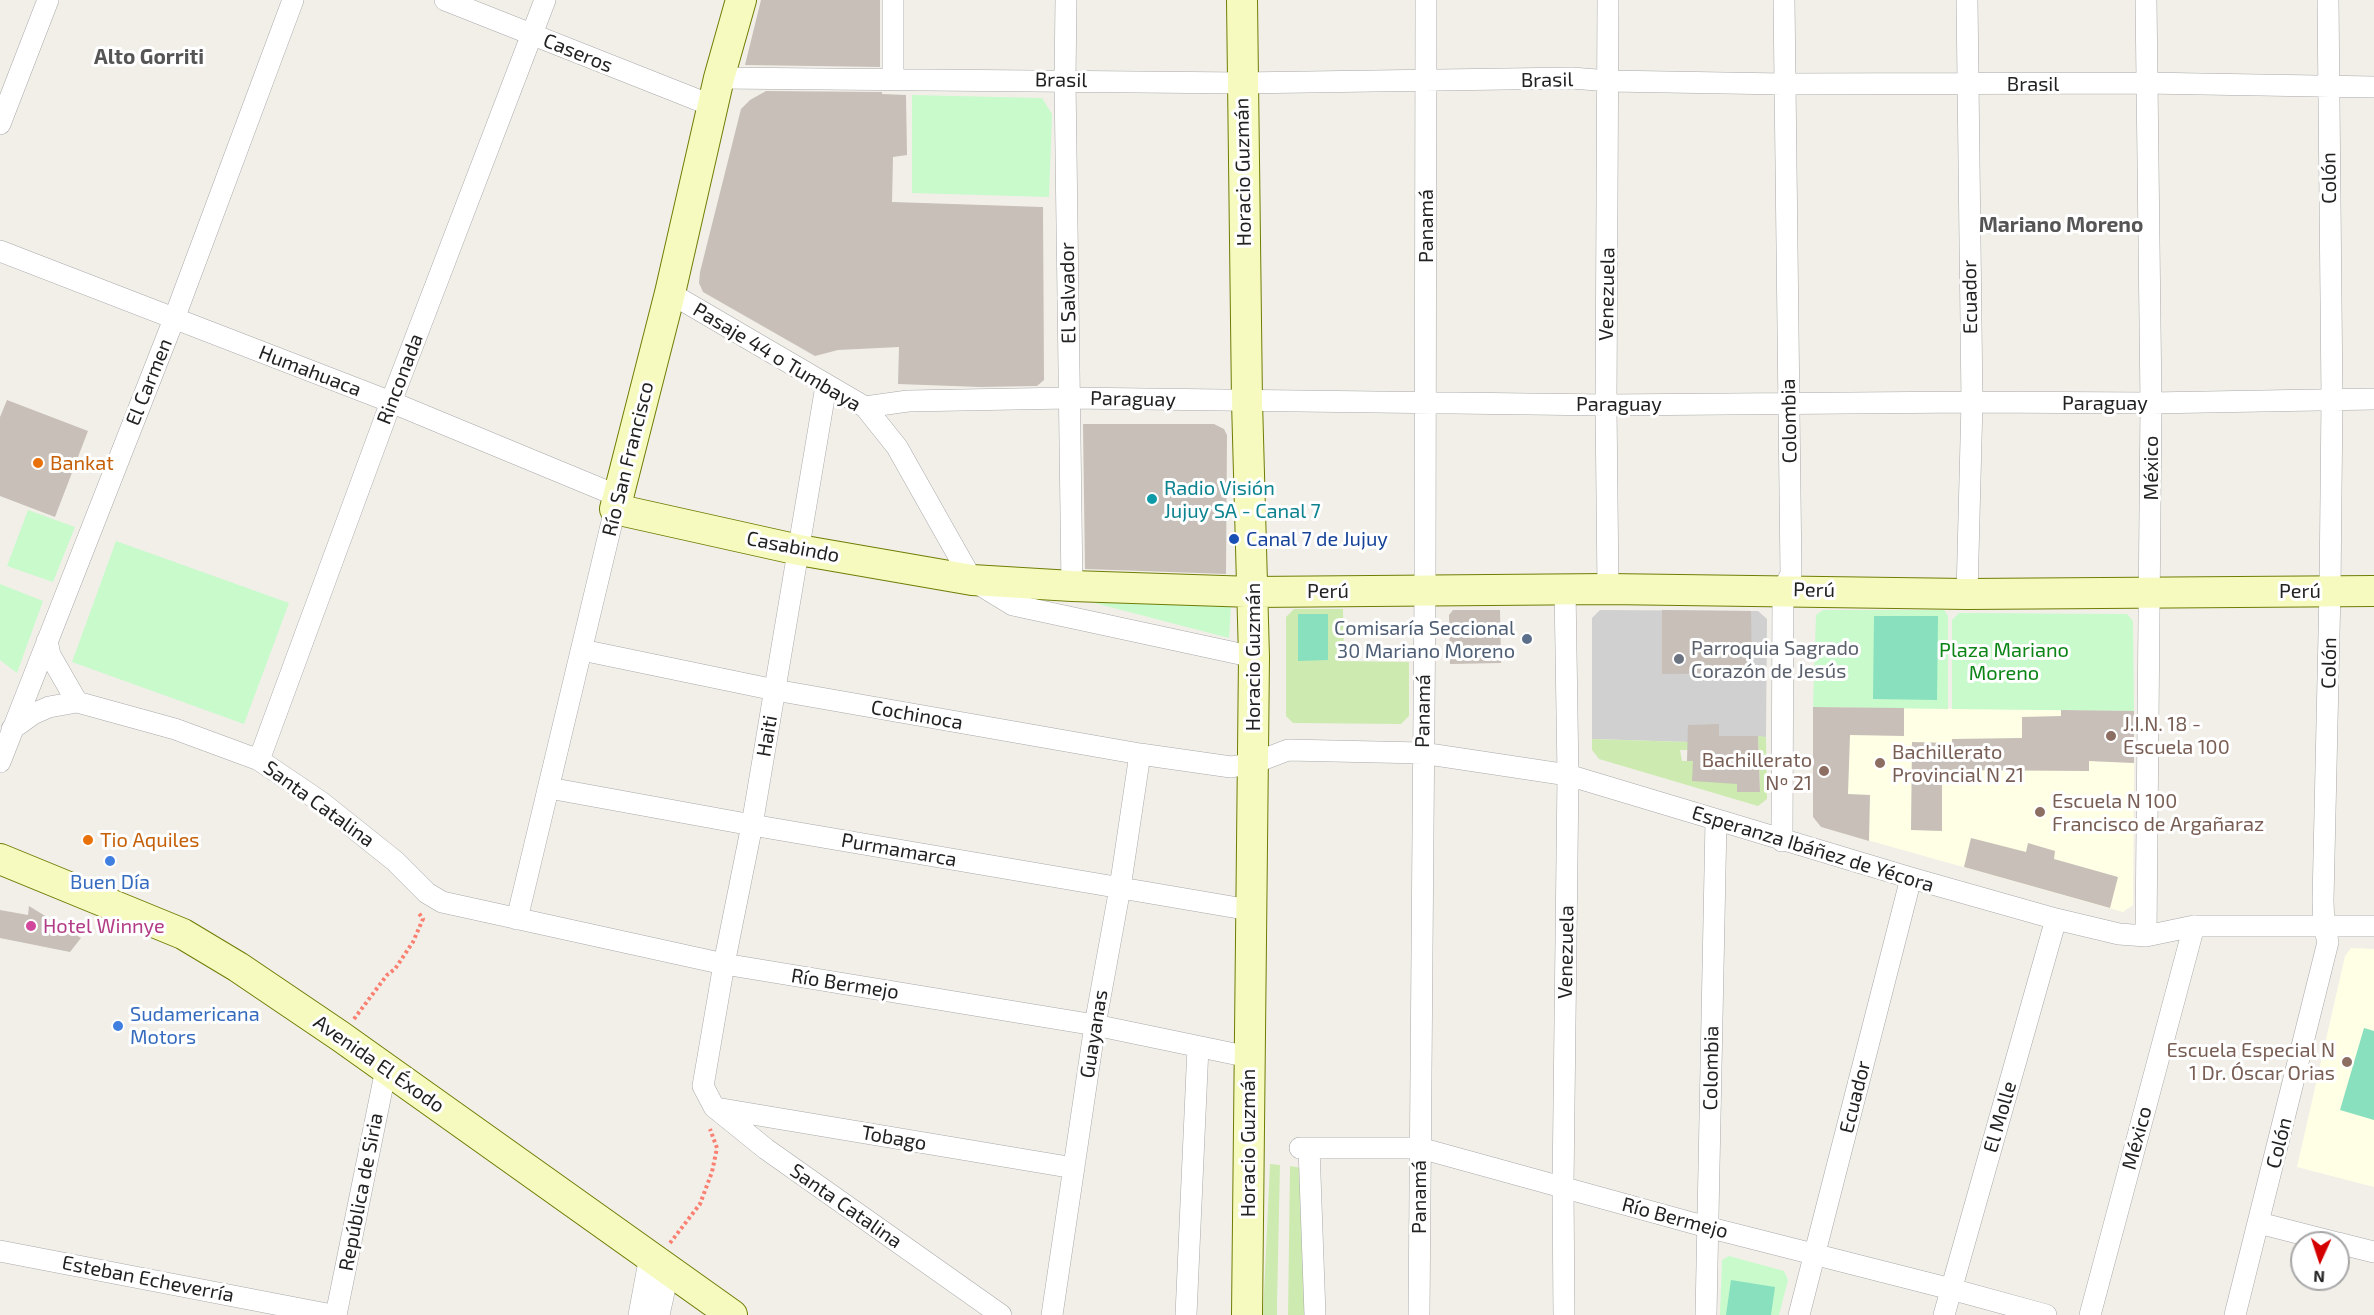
<!DOCTYPE html>
<meta charset="utf-8">
<style>
body{margin:0}
#map{position:relative;width:2374px;height:1315px;overflow:hidden;background:#f2efe9;font-family:"Exo 2",sans-serif}
canvas{display:block}
.north{position:absolute;left:2290px;top:1231px;width:60px;height:60px;box-sizing:border-box;background:#fff;border:2px solid #a7a7a7;border-radius:50%;rotate:183deg;font-size:16px;font-weight:700;line-height:24px;text-align:center;color:#222}
.north::after{content:'';display:block;margin:auto;width:21px;height:27px;background:#d40000;clip-path:polygon(50% 0,100% 100%,50% 72%,0 100%)}
</style>
<div id="map">
<canvas width="2374" height="1315"></canvas>
<div class="north">N</div>
</div>
<script>
const context = document.querySelector('canvas').getContext('2d');
context.lineJoin = 'round';
function paint(path, color) {
  context.fillStyle = color;
  context.fill(path, 'evenodd');
}
function shape(rows) {
  const path = new Path2D();
  for (const r of rows) {
    path.moveTo(r[0], r[1]);
    for (let i = 2; i < r.length; i += 2) path.lineTo(r[i], r[i + 1]);
  }
  return path;
}
function strokePath(path, color, width, dash) {
  context.strokeStyle = color;
  context.lineWidth = width;
  context.lineCap = dash ? 'butt' : 'round';
  context.setLineDash(dash || []);
  context.stroke(path);
}
function label(font, color, halo, rows, align = 'center') {
  context.font = font + ' "Exo 2",sans-serif';
  context.lineWidth = 6;
  context.setLineDash([]);
  context.textBaseline = 'middle';
  context.strokeStyle = halo;
  context.fillStyle = color;
  for (const [text, x, y, turn = 0] of rows) {
    context.save();
    context.translate(x, y);
    context.rotate((+turn || 0) * Math.PI / 180);
    context.textAlign = isNaN(turn) ? turn : align;
    if (halo) context.strokeText(text, 0, 0);
    context.fillText(text, 0, 0);
    context.restore();
  }
}
paint(shape([
 [1813,707,2089,710,2089,761,2134,763,2133,905,2123,912,1821,827,1813,817],
 [2351,948,2374,949,2374,1187,2297,1167,2345,956]
]), '#ffffe5');
paint(shape([
 [1600,610,1758,611,1767,619,1766,737,1719,736,1719,724,1688,742,1592,739,1592,618]
]), '#d0d0d0');
paint(shape([
 [1294,609,1343,609,1344,661,1409,662,1409,716,1401,724,1293,723,1286,716,1286,617],
 [1758,736,1766,737,1767,799,1758,806,1599,759,1592,750,1592,739,1688,742,1691,750,1680,750,1682,761,1693,761,1693,780,1714,766,1760,792],
 [1270,1164,1280,1165,1277,1305,1277,1315,1263,1315],
 [1290,1166,1301,1168,1309,1315,1288,1315]
]), '#cdebb0');
paint(shape([
 [912,95,1042,98,1052,114,1049,197,912,193],
 [28,510,75,527,53,582,7,566],
 [116,541,289,603,244,724,72,662],
 [0,584,43,601,17,673,0,660],
 [1083,600,1231,605,1229,638],
 [1823,610,1944,610,1948,616,1948,709,1813,707,1816,615],
 [1959,613,2127,614,2133,621,2134,711,1952,709,1952,620],
 [1729,1256,1784,1271,1788,1280,1779,1315,1720,1315,1722,1260]
]), '#c8facc');
paint(shape([
 [1298,614,1328,614,1328,660,1298,661],
 [1874,616,1938,616,1937,700,1873,699],
 [2364,1028,2374,1031,2374,1120,2340,1110],
 [1731,1280,1775,1287,1771,1315,1726,1315]
]), '#88e0be');
paint(shape([
 [761,0,880,0,880,67,745,65],
 [766,91,882,92,882,94,906,95,907,155,893,157,892,202,1043,207,1044,380,1037,386,980,387,898,384,899,347,838,350,815,356,703,292,699,283,700,272,741,109,750,100],
 [7,400,88,431,55,517,0,496,0,417],
 [1083,424,1214,424,1224,429,1227,435,1226,574,1085,569],
 [1453,610,1500,610,1501,663,1450,664,1449,615],
 [1662,610,1751,611,1752,673,1662,674],
 [1813,707,1904,708,1904,736,1850,735,1848,794,1870,795,1869,841,1821,827,1813,817],
 [2061,710,2134,711,2134,763,2089,761,2089,771,1942,770,1942,831,1911,830,1912,742,1952,743,1952,739,2022,738,2022,717,2061,716],
 [1719,724,1719,736,1758,736,1760,792,1737,792,1737,784,1692,781,1693,761,1687,761,1688,725],
 [1971,838,2026,852,2028,843,2055,851,2054,859,2118,877,2110,908,1964,867],
 [29,906,81,938,70,952,0,938,0,910,28,915]
]), '#c7bfb8');
const street = shape([
 [445,0,713,106],
 [893,0,893,79],
 [1066,0,1065,80,1072,586],
 [1967,0,1972,402,1967,594],
 [2146,0,2151,403,2146,936],
 [719,78,1242,83,1572,78,1609,81,1783,84,2145,83,2374,87],
 [0,124,48,0],
 [0,251,391,402,618,496],
 [670,293,865,407,897,447,972,580,1013,605,1254,657],
 [826,386,752,825,724,964,703,1086,714,1107,766,1149,1001,1315],
 [865,407,908,401,1069,398,1606,405,1972,402,2151,403,2374,399],
 [1608,589,1606,405,1608,0],
 [47,641,50,655,77,702],
 [582,650,775,690,1140,754,1231,767,1254,763,1288,750,1422,753,1568,775,1911,878,2056,919,2119,934,2146,936,2194,926,2374,926],
 [12,729,33,714,49,707,77,702,175,729,259,760,321,802,395,861,427,893,442,902,724,964,1095,1025,1249,1057],
 [259,760,391,402,545,0],
 [0,762,174,319,293,0],
 [549,788,752,825,1250,910],
 [1782,841,1783,590,1791,574,1784,0],
 [517,919,615,509],
 [716,1108,1074,1168],
 [1300,1148,1420,1148,1707,1227,1951,1289,2046,1315],
 [1309,1148,1315,1315],
 [2259,1223,2337,1243],
 [2338,1243,2374,1252],
 [0,1251,332,1315],
 [336,1315,386,1069],
 [639,1315,650,1256],
 [659,1315,669,1269],
 [1052,1315,1095,1025,1120,888,1140,754],
 [1186,1315,1198,1047],
 [1419,1315,1425,591,1426,0],
 [1564,1315,1563,1187,1568,775,1565,589],
 [1706,1315,1716,821],
 [1799,1315,1911,878],
 [1944,1315,2056,919],
 [2090,1315,2194,926],
 [2235,1315,2328,942,2324,927,2323,901,2330,590,2332,399,2328,0]
]);
const secondary = shape([
 [741,0,719,78,670,293,615,509,799,550,972,580,1072,586,1253,592,1608,589,1967,594,2374,591],
 [1242,0,1247,401,1254,657,1247,1315],
 [0,859,183,934,238,967,340,1036,732,1315]
]);
strokePath(street, '#a9a9a9', 22);
strokePath(secondary, '#707d05', 32);
strokePath(shape([
 [354,1019,387,975,395,969,413,942,423,919,418,912],
 [670,1243,700,1204,712,1172,717,1148,710,1129]
]), '#fa8072', 4, [3, 3]);
strokePath(street, '#fff', 21);
strokePath(secondary, '#f7fabf', 30);
for (const [x, y, r, color] of [
 [38,463,6,"#e8710a"],
 [1152,499,6,"#0f9aa8"],
 [1234,539,6,"#1a4fb4"],
 [1527,639,6,"#5c6f8a"],
 [1679,659,6,"#6b7280"],
 [2111,736,6,"#8d6e63"],
 [1880,763,6,"#8d6e63"],
 [1824,771,6,"#8d6e63"],
 [2040,812,6,"#8d6e63"],
 [88,840,6,"#e8710a"],
 [110,861,6,"#3f7fe0"],
 [31,926,6,"#d1479c"],
 [118,1026,6,"#3f7fe0"],
 [2347,1062,6,"#8d6e63"]
]) {
  const dot = new Path2D();
  dot.arc(x, y, r, 0, 2 * Math.PI);
  context.fillStyle = color;
  context.fill(dot);
  strokePath(dot, '#fff', 2);
}
label('20px', '#222', '#fff', [
 ["Caseros",578,53,22],
 ["Brasil",1061,80,1],
 ["Brasil",1547,80,-1],
 ["Brasil",2033,84],
 ["Horacio Guzmán",1243,172,-91],
 ["Colón",2329,178,-91],
 ["Panamá",1426,226,-90],
 ["El Salvador",1068,293,-91],
 ["Venezuela",1607,294,-89],
 ["Ecuador",1970,297,-91],
 ["Pasaje 44 o Tumbaya",777,357,31],
 ["Humahuaca",310,371,21],
 ["Rinconada",400,379,-69],
 ["El Carmen",149,382,-68],
 ["Paraguay",1133,399,1],
 ["Paraguay",2105,403],
 ["Paraguay",1619,404],
 ["Colombia",1789,421,-91],
 ["Río San Francisco",628,459,-76],
 ["México",2151,468,-90],
 ["Casabindo",793,547,11],
 ["Perú",1814,590,1],
 ["Perú",1328,591],
 ["Perú",2300,591],
 ["Horacio Guzmán",1253,657,-90],
 ["Colón",2329,663,-89],
 ["Panamá",1423,711,-89],
 ["Cochinoca",917,715,10],
 ["Haiti",767,736,-80],
 ["Santa Catalina",319,804,36],
 ["Esperanza Ibáñez de Yécora",1813,849,17],
 ["Purmamarca",899,850,10],
 ["Venezuela",1566,952,-89],
 ["Río Bermejo",845,984,9],
 ["Guayanas",1094,1034,-81],
 ["Avenida El Éxodo",379,1064,35],
 ["Colombia",1711,1068,-89],
 ["Ecuador",1855,1097,-76],
 ["El Molle",2000,1117,-74],
 ["Tobago",894,1138,10],
 ["México",2137,1138,-75],
 ["Horacio Guzmán",1248,1143,-90],
 ["Colón",2279,1143,-76],
 ["República de Siria",361,1192,-79],
 ["Panamá",1419,1197,-90],
 ["Santa Catalina",846,1206,35],
 ["Río Bermejo",1675,1218,15],
 ["Esteban Echeverría",148,1279,11]
]);
label('20px', '#c56008', '#fff', [
 ["Bankat",50,463],
 ["Tio Aquiles",100,840]
], 'left');
label('20px', '#0d838f', '#fff', [
 ["Radio Visión",1164,488],
 ["Jujuy SA - Canal 7",1164,511]
], 'left');
label('20px', '#164399', '#fff', [
 ["Canal 7 de Jujuy",1246,539]
], 'left');
label('20px', '#4e5e75', '#fff', [
 ["Comisaría Seccional",1515,628],
 ["30 Mariano Moreno",1515,651]
], 'right');
label('20px', '#5b616d', '#fff', [
 ["Parroquia Sagrado",1691,648],
 ["Corazón de Jesús",1691,671]
], 'left');
label('20px', '#0c8416', '#fff', [
 ["Plaza Mariano",2004,650],
 ["Moreno",2004,673]
]);
label('20px', '#785e54', '#fff', [
 ["J.I.N. 18 -",2123,724],
 ["Escuela 100",2123,747],
 ["Bachillerato",1892,752],
 ["Provincial N 21",1892,775],
 ["Bachillerato",1812,760,"right"],
 ["Nº 21",1812,783,"right"],
 ["Escuela N 100",2052,801],
 ["Francisco de Argañaraz",2052,824],
 ["Escuela Especial N",2335,1050,"right"],
 ["1 Dr. Óscar Orias",2335,1073,"right"]
], 'left');
label('20px', '#366cbe', '#fff', [
 ["Buen Día",110,882],
 ["Sudamericana",130,1014,"left"],
 ["Motors",130,1037,"left"]
]);
label('20px', '#b23c85', '#fff', [
 ["Hotel Winnye",43,926]
], 'left');
label('bold 21px', '#555', '#fff', [
 ["Alto Gorriti",149,57],
 ["Mariano Moreno",2061,225]
]);
</script>
